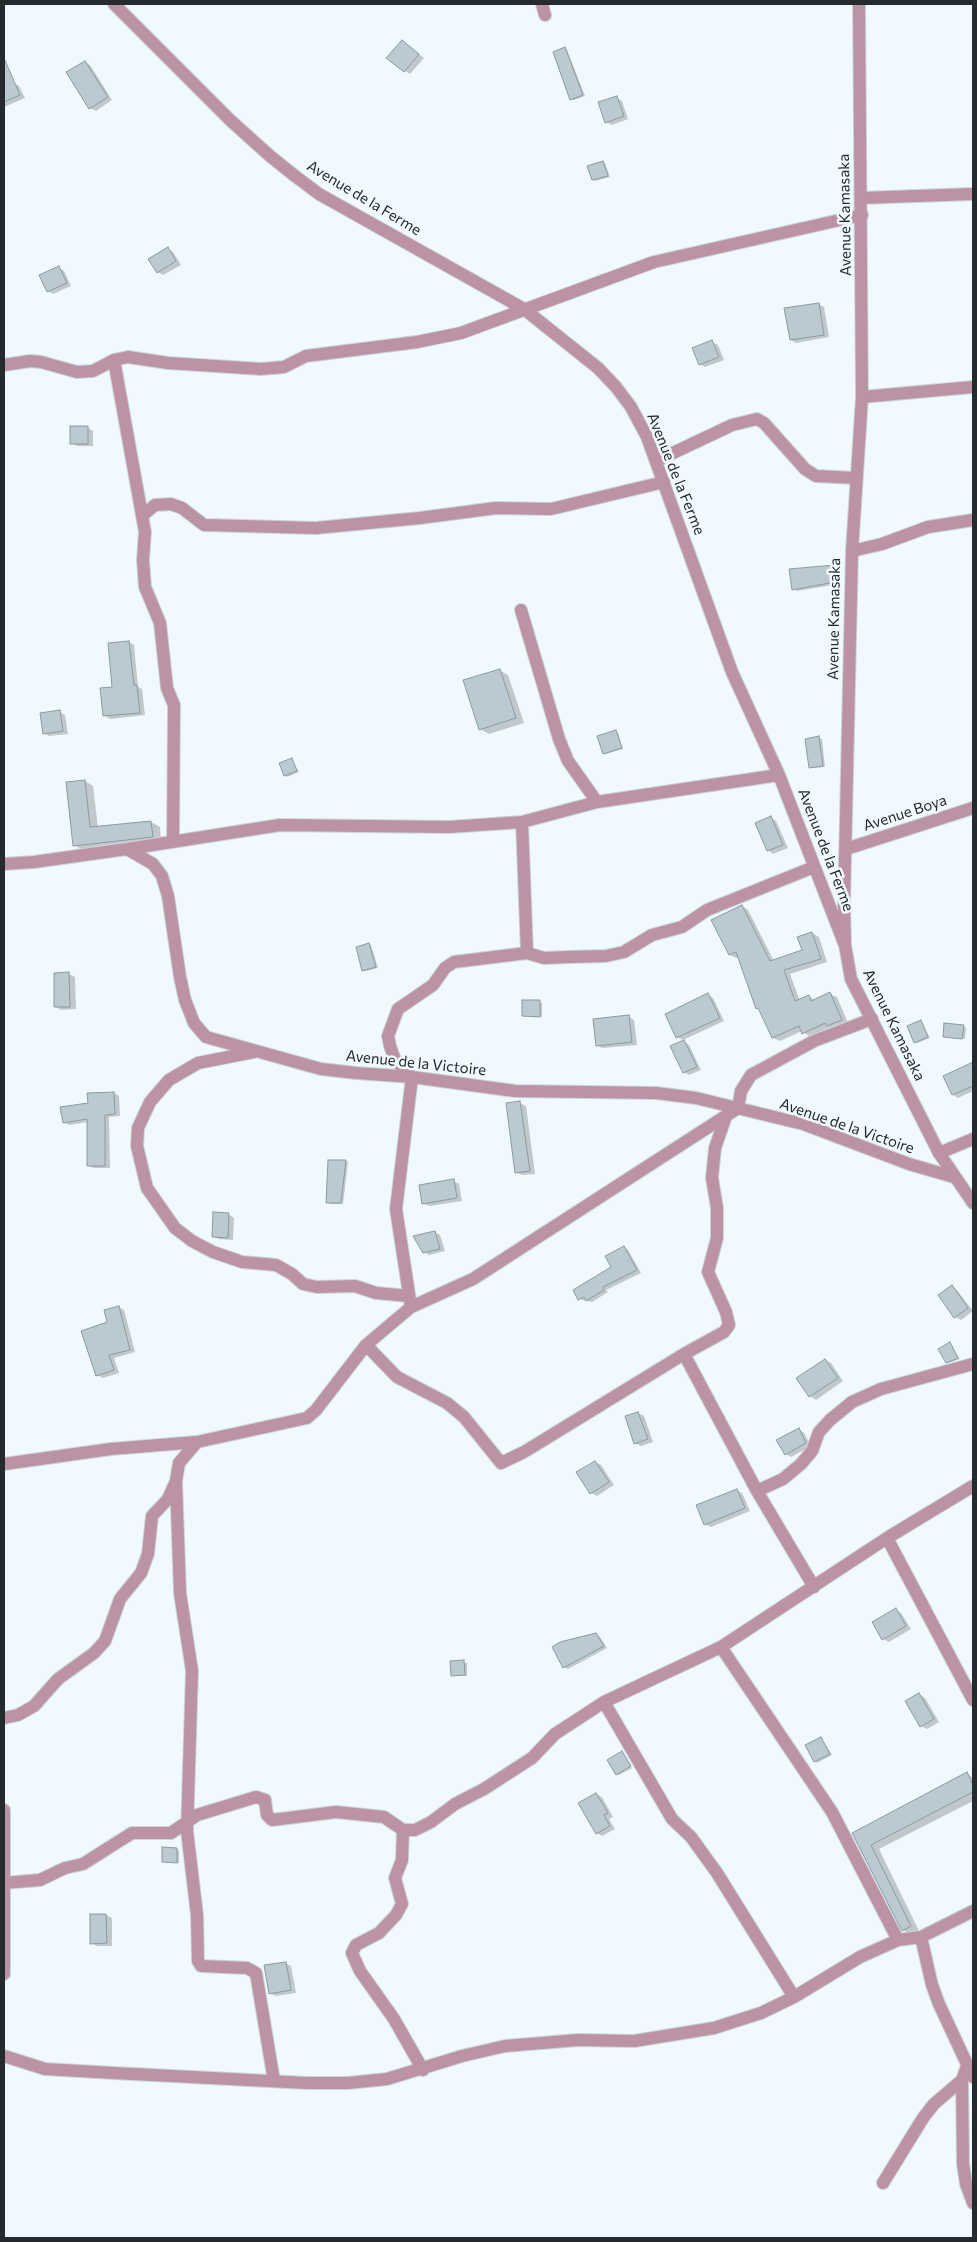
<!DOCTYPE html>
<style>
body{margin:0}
#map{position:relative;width:977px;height:2242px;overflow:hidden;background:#f0fafe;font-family:Commissioner,sans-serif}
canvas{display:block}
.frame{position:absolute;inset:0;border:5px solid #242a2d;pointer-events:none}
</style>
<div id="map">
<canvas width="977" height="2242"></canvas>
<div class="frame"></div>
</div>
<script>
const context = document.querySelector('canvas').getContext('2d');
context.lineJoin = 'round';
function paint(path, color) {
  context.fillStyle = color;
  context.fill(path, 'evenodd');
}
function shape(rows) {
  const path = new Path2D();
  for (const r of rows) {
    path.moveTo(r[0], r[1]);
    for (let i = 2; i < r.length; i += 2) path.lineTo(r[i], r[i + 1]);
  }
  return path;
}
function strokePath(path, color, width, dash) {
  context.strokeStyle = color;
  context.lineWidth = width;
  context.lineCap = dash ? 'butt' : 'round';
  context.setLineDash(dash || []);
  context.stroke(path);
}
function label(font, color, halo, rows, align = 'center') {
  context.font = font + ' Commissioner,sans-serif';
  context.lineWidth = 5;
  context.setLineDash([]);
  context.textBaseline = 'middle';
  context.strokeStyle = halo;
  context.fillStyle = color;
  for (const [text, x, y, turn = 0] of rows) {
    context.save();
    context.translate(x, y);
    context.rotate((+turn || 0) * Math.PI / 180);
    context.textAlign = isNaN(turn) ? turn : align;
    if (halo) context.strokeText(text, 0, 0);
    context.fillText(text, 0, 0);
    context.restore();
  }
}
paint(shape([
 [407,45,424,58,410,74,405,71],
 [565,49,567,50,585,96,574,100,571,99],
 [85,62,90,65,112,100,96,111,90,108],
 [14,83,19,86,25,98,4,107,4,87],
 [617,98,622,101,628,119,612,125,606,122],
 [603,162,605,163,610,177,595,181,593,180],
 [168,249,173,252,181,265,163,275,158,272],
 [59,268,64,271,71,286,53,294,48,291],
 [819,304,824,307,829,337,796,343,791,340],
 [712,342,718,345,724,360,705,367,700,364],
 [87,427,93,431,93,446,77,446,71,443],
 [835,566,838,568,839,584,797,591,794,589],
 [129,642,134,645,138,687,142,689,145,715,110,719,104,715],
 [499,670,508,675,524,723,489,734,480,729],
 [60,712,65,715,68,734,49,736,44,733],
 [615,732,618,733,623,749,606,754,604,753],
 [819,738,822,739,825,767,813,768,811,767,806,740],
 [292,760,299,772,287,777,285,775],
 [85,781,93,786,98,828,151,822,160,827,161,841,83,850,74,845],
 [771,818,776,821,788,848,773,854,768,850],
 [742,906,748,910,774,961,803,950,812,933,819,937,827,962,790,974,800,1001,808,996,815,1000,830,994,837,997,848,1023,834,1029,830,1027,810,1037,802,1031,780,1041,773,1038,760,1009,757,1008,739,957,736,958,730,955,713,920],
 [369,944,371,945,378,968,366,971,363,970],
 [69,974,75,977,76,1009,61,1010,55,1006],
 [708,995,713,998,724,1021,683,1040,677,1037],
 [523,1001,542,1003,542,1017,523,1016],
 [629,1017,634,1020,637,1045,602,1048,597,1045],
 [921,1021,930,1038,917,1043,915,1042],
 [963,1026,966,1028,965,1039,944,1036],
 [684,1041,689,1045,701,1070,689,1075,684,1072],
 [972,1064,973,1091,958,1098,953,1095],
 [114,1093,119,1096,120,1116,109,1117,110,1168,94,1168,89,1166,88,1122,69,1125,64,1122,89,1104],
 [520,1103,526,1106,535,1174,522,1175,516,1172],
 [346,1161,348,1162,343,1204,330,1204,328,1202],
 [454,1181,459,1184,462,1201,429,1206,423,1203],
 [228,1214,234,1218,233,1240,219,1239,213,1236],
 [435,1232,440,1235,445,1251,429,1255,424,1252],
 [624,1247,628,1250,641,1273,606,1290,608,1292,592,1302,579,1299,612,1267],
 [952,1287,957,1290,973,1311,961,1320,955,1317],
 [119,1307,124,1310,135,1352,114,1358,119,1373,103,1378,97,1375,109,1323],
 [950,1344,960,1359,949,1363,947,1362],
 [825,1360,831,1363,843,1381,816,1400,810,1396,798,1378],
 [638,1413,644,1416,653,1442,641,1446,635,1443],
 [799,1429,804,1433,811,1446,791,1457,786,1454],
 [595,1462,601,1465,614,1485,597,1496,591,1493],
 [737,1490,742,1493,750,1511,711,1527,705,1524],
 [896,1610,901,1613,911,1629,889,1642,883,1639],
 [596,1634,600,1637,607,1648,568,1669,564,1667],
 [451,1662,467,1663,467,1676,452,1675],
 [919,1694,925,1698,939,1722,927,1729,921,1726],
 [821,1738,832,1755,817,1763,815,1761],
 [622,1753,632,1768,619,1775,617,1774],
 [967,1774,973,1778,973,1801,879,1849,919,1931,912,1935,903,1930,854,1833],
 [596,1794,602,1797,613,1817,609,1819,615,1829,602,1836,597,1833],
 [177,1849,179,1851,179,1863,163,1861],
 [91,1915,106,1915,112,1918,112,1946,97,1946,92,1943],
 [285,1963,291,1966,296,1993,276,1996,270,1993]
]), '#0003');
const building = shape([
 [402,40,419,54,404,72,386,58,402,40],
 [565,47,583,95,570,100,553,52,565,47],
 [4,58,20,95,4,102,4,58],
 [85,61,108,97,89,109,66,72,85,61],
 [617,96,624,116,605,123,598,102,617,96],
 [603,161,608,176,592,180,587,166,603,161],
 [168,247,176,261,157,273,148,259,168,247],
 [59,266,67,283,47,292,39,275,59,266],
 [819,303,824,335,790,340,784,308,819,303],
 [712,340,719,357,699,365,692,348,712,340],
 [70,426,88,426,88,444,70,444,70,426],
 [835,565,835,582,792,590,789,569,835,565],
 [129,641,134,685,137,685,140,713,103,716,100,688,112,687,108,643,129,641],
 [500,669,516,718,479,730,463,680,500,669],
 [60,710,63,731,43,734,40,713,60,710],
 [616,730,622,748,603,754,597,736,616,730],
 [819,736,823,766,809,768,805,739,819,736],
 [292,758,297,771,284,776,279,763,292,758],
 [85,780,90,827,151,821,153,837,73,846,66,782,85,780],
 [771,816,783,845,767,851,755,823,771,816],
 [742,905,770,961,802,950,797,937,812,932,821,959,784,970,795,1001,809,995,811,1001,830,992,842,1020,827,1026,825,1023,802,1034,799,1026,772,1038,758,1008,756,1009,736,952,729,955,711,920,742,905],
 [369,943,376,967,362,971,356,947,369,943],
 [69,972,70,1007,54,1007,54,973,69,972],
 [708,993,720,1018,676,1038,665,1014,708,993],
 [522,1000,540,1000,540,1017,522,1016,522,1000],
 [629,1015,632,1042,596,1046,593,1019,629,1015],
 [921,1020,928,1037,914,1043,907,1026,921,1020],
 [944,1023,964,1025,962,1039,943,1037,944,1023],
 [684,1040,697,1067,683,1073,670,1046,684,1040],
 [973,1062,973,1086,952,1095,943,1076,973,1062],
 [114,1092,115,1114,105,1115,105,1166,87,1166,87,1119,63,1123,60,1107,88,1103,87,1093,114,1092],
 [520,1101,530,1171,515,1173,506,1103,520,1101],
 [328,1160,346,1160,341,1203,326,1203,328,1160],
 [454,1179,457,1198,422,1204,419,1185,454,1179],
 [213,1212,229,1213,228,1238,212,1237,213,1212],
 [435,1231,440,1249,423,1253,413,1236,435,1231],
 [624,1246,637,1270,603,1287,604,1290,586,1301,584,1297,578,1300,573,1290,611,1267,605,1256,624,1246],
 [952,1285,968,1308,954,1318,938,1295,952,1285],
 [119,1306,130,1350,109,1355,114,1370,96,1376,81,1331,107,1322,104,1310,119,1306],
 [950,1342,958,1358,946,1363,938,1349,950,1342],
 [825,1359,838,1378,809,1397,796,1378,825,1359],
 [638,1412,648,1439,634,1444,625,1416,638,1412],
 [799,1428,806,1443,785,1455,776,1440,799,1428],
 [595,1461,609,1482,590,1494,576,1472,595,1461],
 [737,1489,745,1508,704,1525,696,1505,737,1489],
 [896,1608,906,1626,882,1640,872,1622,896,1608],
 [596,1633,604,1646,563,1668,552,1647,560,1642,596,1633],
 [464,1660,465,1675,451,1676,450,1661,464,1660],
 [919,1693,934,1719,920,1727,905,1701,919,1693],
 [821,1737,830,1754,814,1762,805,1745,821,1737],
 [622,1751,631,1766,616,1775,607,1760,622,1751],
 [967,1772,973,1785,973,1792,871,1845,911,1926,902,1931,852,1833,967,1772],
 [596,1793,608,1813,604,1815,610,1826,596,1834,578,1803,596,1793],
 [162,1847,177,1848,177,1863,162,1862,162,1847],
 [90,1914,106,1914,107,1943,90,1944,90,1914],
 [286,1962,291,1990,269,1994,264,1965,286,1962]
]);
paint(building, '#bbcad1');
strokePath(building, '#8b99a0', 1);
const minor = shape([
 [114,4,230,120,270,156,295,176,319,194,524,309,598,368,616,387,631,407,647,437,732,672,779,775,844,943],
 [542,4,545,15],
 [861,198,973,194],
 [114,360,145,532,143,560,145,587,160,623,167,688,174,705,173,842],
 [4,365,30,361,41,362,77,372,93,371,114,360,128,357,168,363,261,369,284,367,306,356,417,342,461,333,654,262,862,215],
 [862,397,973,387],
 [656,461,732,425,757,419,764,423,805,469,816,476,856,478],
 [142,516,155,505,171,504,182,508,204,525,316,528,420,518,496,508,551,509,664,482],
 [852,551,882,544,928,527,973,520],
 [521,610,559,739,568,761,597,802],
 [522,822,527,953],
 [127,849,153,864,162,876,168,896,180,977,185,1000,194,1023,206,1037,321,1069,356,1073,412,1077,515,1091,656,1093,696,1098,803,1124,909,1164,954,1177],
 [846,849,973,808],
 [4,864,34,862,127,849,280,825,449,827,522,822,597,802,779,775],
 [254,1052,198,1063,169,1080,150,1102,138,1128,137,1146,147,1188,175,1228,192,1241,213,1252,242,1262,276,1265,292,1274,303,1284,317,1287,355,1286,376,1293,409,1296],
 [939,1153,973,1139],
 [411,1307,396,1209,412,1077,395,1060,390,1046,388,1036,398,1009,433,985,445,968,454,962,527,953,544,958,569,957,606,956,624,952,652,935,682,927,707,910,814,867],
 [366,1345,397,1377,447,1403,464,1417,501,1463,524,1452,684,1354,757,1491,814,1587],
 [684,1354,724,1332,729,1325,726,1312,708,1272,717,1238,717,1208,712,1178,715,1148,726,1116],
 [4,1464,111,1449,197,1442,307,1418,316,1410,366,1345,411,1307,473,1279,738,1108,741,1091,751,1075,814,1041,872,1019],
 [176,1481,180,1593,192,1671,187,1831,197,1915,198,1961,201,1966,247,1968,256,1973,274,2081],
 [757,1491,783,1479,801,1464,812,1451,819,1432,830,1420,852,1402,881,1389,973,1364],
 [887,1538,973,1700],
 [721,1647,832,1812,898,1940],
 [604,1702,672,1819,691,1837,717,1873,794,1997],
 [4,1718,18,1715,34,1706,58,1679,94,1653,105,1641,120,1599,141,1573,148,1554,152,1516,168,1499,176,1481,179,1463,197,1442],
 [4,1810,4,1974],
 [403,1830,402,1860,395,1878,402,1904,396,1915,379,1933,356,1945,352,1953,360,1971,394,2019,423,2070],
 [4,1883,40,1880,65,1868,83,1864,132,1833,171,1833,197,1815,256,1797,265,1800,267,1815,272,1820,336,1812,384,1817,403,1830,415,1830,431,1822,455,1804,484,1789,532,1758,555,1734,604,1702,721,1647,887,1538,973,1486],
 [921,1937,932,1985,939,2004,973,2077],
 [4,2056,45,2069,114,2073,307,2083,348,2083,387,2079,462,2056,505,2046,578,2040,634,2041,714,2028,761,2013,794,1997,860,1957,898,1940,921,1937,973,1911],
 [967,2066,962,2080,963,2164,966,2184,973,2203],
 [883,2183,923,2118,934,2104,962,2080]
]);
const tertiary = shape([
 [859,4,862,397,852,551,844,905,845,945,851,979,939,1153,973,1203]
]);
strokePath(minor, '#cbd5d8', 14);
strokePath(tertiary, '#cbd5d8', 14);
strokePath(minor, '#bc92a5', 12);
strokePath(tertiary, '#bc92a5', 12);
label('15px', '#242a2d', '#f0fafe', [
 ["Avenue de la Ferme",364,198,31],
 ["Avenue Kamasaka",845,215,-91],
 ["Avenue de la Ferme",676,474,68],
 ["Avenue Kamasaka",834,619,-89],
 ["Avenue Boya",905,813,-18],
 ["Avenue de la Ferme",826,850,69],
 ["Avenue Kamasaka",894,1025,64],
 ["Avenue de la Victoire",416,1063,6],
 ["Avenue de la Victoire",847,1126,19]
]);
</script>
